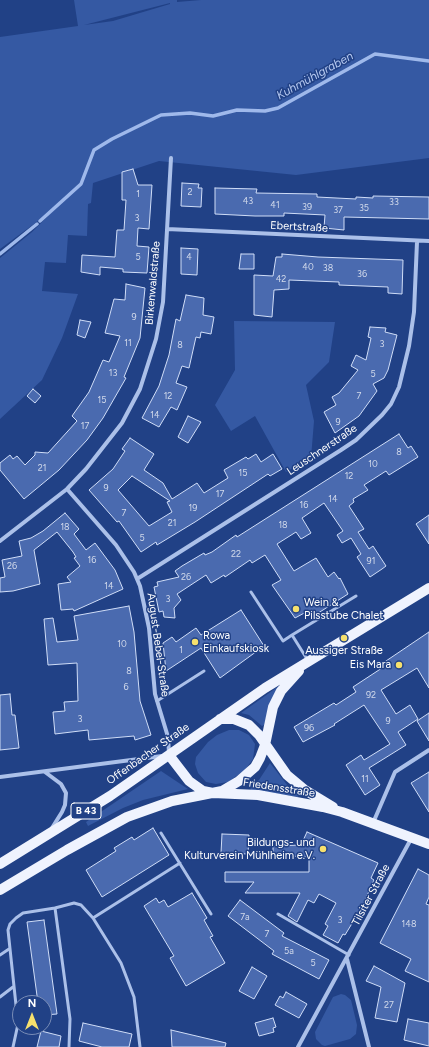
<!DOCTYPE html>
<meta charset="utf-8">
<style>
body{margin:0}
#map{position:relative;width:429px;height:1047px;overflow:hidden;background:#214186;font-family:Figtree,sans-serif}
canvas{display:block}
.north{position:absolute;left:12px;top:995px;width:40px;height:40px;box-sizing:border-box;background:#214186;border:1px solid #7a8db6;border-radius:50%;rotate:0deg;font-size:11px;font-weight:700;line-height:16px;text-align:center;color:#fff}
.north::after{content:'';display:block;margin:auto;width:14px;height:18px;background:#f6e06d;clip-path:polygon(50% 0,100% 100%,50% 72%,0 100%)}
</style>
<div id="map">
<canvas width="429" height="1047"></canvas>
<div class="north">N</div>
</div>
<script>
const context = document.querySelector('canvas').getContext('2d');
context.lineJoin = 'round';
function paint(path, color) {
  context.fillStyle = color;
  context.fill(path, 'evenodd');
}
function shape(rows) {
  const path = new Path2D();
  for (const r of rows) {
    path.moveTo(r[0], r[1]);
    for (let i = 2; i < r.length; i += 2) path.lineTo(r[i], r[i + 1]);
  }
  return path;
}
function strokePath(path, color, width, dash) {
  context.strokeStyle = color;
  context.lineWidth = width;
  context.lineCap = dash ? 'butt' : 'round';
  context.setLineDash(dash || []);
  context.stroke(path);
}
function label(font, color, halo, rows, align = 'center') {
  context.font = font + ' Figtree,sans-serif';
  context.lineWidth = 3;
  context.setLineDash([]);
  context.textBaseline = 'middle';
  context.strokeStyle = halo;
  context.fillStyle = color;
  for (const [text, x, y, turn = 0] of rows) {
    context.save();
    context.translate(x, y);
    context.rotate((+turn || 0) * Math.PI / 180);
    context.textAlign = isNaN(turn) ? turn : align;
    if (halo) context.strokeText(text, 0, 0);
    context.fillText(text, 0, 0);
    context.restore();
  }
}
paint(shape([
 [74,0,177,0,177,2,201,0,429,0,429,158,296,175,159,161,93,183,91,203,88,204,87,236,68,235,66,263,45,262,42,291,78,294,62,338,42,380,0,419,0,258,32,232,57,207,0,249,0,37,78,26],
 [170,4,113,21,84,25,170,3],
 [234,321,335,322,329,362,306,385,314,421,311,458,286,472,255,416,231,431,215,405,235,370],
 [279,686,280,687,269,707,264,725,262,726,249,715,241,713],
 [229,730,239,730,249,735,255,744,253,759,245,770,228,782,216,784,206,782,198,773,195,764,196,757,208,742,217,735],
 [270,763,288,786,299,794,298,797,251,790,250,787,259,780],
 [161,771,188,789,143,800,123,808,88,826,86,822],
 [341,994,345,995,351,1000,357,1025,356,1034,350,1039,325,1046,322,1045,316,1039,315,1032,333,997]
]), '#3559a3');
strokePath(shape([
 [40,221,81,184,94,150,112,139,161,115,190,113,213,116,237,110,265,111,278,108,375,54,429,61],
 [0,254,37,224]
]), '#9fb9eb', 3.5);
const building = shape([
 [133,169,138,185,152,185,149,229,138,228,137,246,149,247,147,273,123,272,123,269,100,267,100,275,81,272,82,255,115,257,117,230,124,230,126,200,122,200,122,172,133,169],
 [182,183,199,184,198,188,202,188,201,207,181,206,182,183],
 [215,188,257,189,256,193,317,194,317,197,356,199,356,197,373,198,373,196,429,197,429,219,344,217,344,230,324,228,325,215,284,213,284,216,255,216,215,214,215,188],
 [181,248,198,249,197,275,181,274,181,248],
 [241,254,254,254,254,269,239,269,241,254],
 [282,254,318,257,403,260,402,294,388,293,388,287,339,285,339,282,289,280,289,289,274,290,272,317,254,315,254,275,273,276,276,257,282,257,282,254],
 [126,284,145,288,140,338,124,377,126,378,103,418,87,440,59,470,24,499,0,470,0,463,10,455,13,459,17,456,25,465,35,455,35,452,48,453,77,421,72,416,89,392,103,360,109,362,120,336,105,333,114,299,125,300,126,284],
 [186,295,204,298,203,315,214,317,211,334,201,332,200,338,196,337,189,368,182,366,176,383,187,387,177,410,171,407,159,427,142,418,159,386,169,355,176,319,180,321,186,295],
 [80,320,91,322,85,338,77,335,80,320],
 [370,327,386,328,385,332,397,335,388,370,384,378,373,384,377,391,359,416,335,433,324,412,336,405,332,397,339,393,358,370,351,366,356,355,366,360,371,338,368,337,370,327],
 [33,389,41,396,35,403,27,396,33,389],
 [188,416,201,422,188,443,178,437,188,416],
 [399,434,408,448,411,446,418,457,389,475,386,471,364,485,368,490,353,499,354,502,349,506,364,529,358,532,369,549,373,546,386,566,382,569,370,577,357,557,361,554,351,538,342,543,337,535,343,531,324,503,302,518,311,533,301,539,296,532,277,544,294,571,316,558,328,577,334,572,339,579,340,578,348,594,312,617,308,611,295,618,272,585,281,580,265,555,252,563,250,560,225,577,224,575,211,583,206,575,177,594,181,600,174,608,175,618,164,617,163,611,159,612,154,587,158,586,157,582,179,577,175,571,182,566,204,553,205,555,212,552,236,535,237,537,399,434],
 [130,438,154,454,144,470,163,483,172,499,197,483,204,493,228,478,224,470,246,457,248,459,256,454,261,462,273,454,282,469,270,476,268,474,195,522,157,545,156,542,141,552,119,521,117,522,89,490,113,469,125,451,122,449,130,438],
 [132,476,170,501,167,502,172,512,149,526,118,490,132,476],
 [65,513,79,529,74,534,86,550,95,543,115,570,123,589,74,611,73,609,61,610,58,584,71,582,67,577,80,566,74,558,76,557,73,552,57,532,34,550,40,584,13,591,0,592,0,578,5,577,2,560,22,556,19,541,31,538,43,531,65,513],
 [429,515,429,544,416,524,429,515],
 [129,606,134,632,140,701,151,735,135,740,134,736,89,740,88,730,55,734,53,712,65,711,64,702,78,701,77,663,48,665,44,619,53,618,57,642,78,640,74,616,129,606],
 [241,610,264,646,220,678,201,648,166,671,163,643,172,637,176,642,196,628,201,635,241,610],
 [429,632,429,688,417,668,381,690,396,714,410,705,418,719,398,732,406,745,369,768,380,785,365,795,346,765,361,755,364,760,390,744,364,705,334,724,335,725,303,742,294,727,334,703,336,705,356,692,353,687,385,666,383,663,429,632],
 [10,694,12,715,15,715,19,748,0,750,0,695,10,694],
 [429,713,429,741,417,721,429,713],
 [429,772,429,812,411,783,429,772],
 [153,828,169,855,102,897,86,870,116,851,114,848,132,837,134,840,153,828],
 [307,832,378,863,371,878,374,880,362,907,345,935,343,934,338,943,323,935,328,926,325,924,336,903,319,894,314,903,308,900,297,922,288,916,300,893,245,893,254,882,225,882,225,872,309,872,309,857,273,855,273,846,301,845,307,832],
 [222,834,249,835,248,854,221,853,222,834],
 [418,869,429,875,429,897,426,904,429,905,429,982,405,971,411,959,380,943,418,869],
 [192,893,207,918,204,920,213,936,210,937,225,963,186,986,170,958,174,956,144,906,156,898,159,903,164,900,168,907,192,893],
 [240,900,284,933,282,936,329,960,319,979,272,954,274,951,228,916,240,900],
 [44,920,57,1014,44,1015,44,1003,38,1003,27,922,44,920],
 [374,966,405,983,397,1022,375,1018,381,987,366,981,374,966],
 [252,967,267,976,254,999,239,991,252,967],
 [286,992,307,1004,299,1018,275,1005,280,996,283,998,286,992],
 [273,1018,276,1027,273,1028,274,1032,259,1036,255,1023,273,1018],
 [408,1019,429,1023,429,1046,404,1040,408,1019],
 [83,1023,132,1034,129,1047,102,1047,79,1041,83,1023],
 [171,1030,226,1043,225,1047,172,1047,171,1030],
 [41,1031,61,1036,59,1047,37,1047,41,1031]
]);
paint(building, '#4a6aaf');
strokePath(building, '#d0ddf7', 1);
strokePath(shape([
 [251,592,283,641,292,635],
 [307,659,292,635,356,596],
 [157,701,204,671],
 [161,833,211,914],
 [278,914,349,955],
 [93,918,180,863],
 [0,955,9,949],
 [0,997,13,987],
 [13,1047,18,1024,8,930,10,924,16,918,23,913,55,908],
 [69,1047,70,1019,55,908,74,903,81,905,93,918,121,963,134,997,140,1047]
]), '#abc0e9', 3);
strokePath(shape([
 [167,229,429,241],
 [67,489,116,545,134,572,140,586,149,628,155,694,168,737,169,753],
 [0,541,67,489,86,469,122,423,140,389,156,339,163,302,171,158],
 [137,579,341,450,356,440,382,415,391,404,399,387,409,346,414,312,417,242],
 [45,772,61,784,66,793,65,805,62,812,52,828],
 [0,777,162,756],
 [373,823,395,772,429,750],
 [347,959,369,1047],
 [298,1047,411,839]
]), '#abc0e9', 4);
strokePath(shape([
 [220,719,234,719,249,725,259,735,287,775,305,790,333,807],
 [169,755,189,781,203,791,213,793,258,795,323,807,342,812,429,844],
 [0,864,110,796,265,688,429,588],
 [0,890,67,850,127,817,172,801,222,791,239,781,255,767,260,758,265,745,273,707,281,691,299,671]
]), '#eff3fe', 10);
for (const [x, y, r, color] of [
 [296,609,4,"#f6e06d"],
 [344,638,4,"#f6e06d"],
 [195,642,4,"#f6e06d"],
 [399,665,4,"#f6e06d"],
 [323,849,4,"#f6e06d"]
]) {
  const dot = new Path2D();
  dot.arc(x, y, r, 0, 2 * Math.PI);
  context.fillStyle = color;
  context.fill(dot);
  strokePath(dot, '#214186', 1.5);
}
label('9px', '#d2daeb', null, [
 ["2",190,192],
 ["1",138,194],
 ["43",248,201],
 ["33",394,202],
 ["41",275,205],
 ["39",307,207],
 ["35",364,208],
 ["37",338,210],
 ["3",137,218],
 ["5",138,257],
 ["4",189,257],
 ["40",308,267],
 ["38",328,268],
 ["36",362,274],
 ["42",281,279],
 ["9",134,317],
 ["11",128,343],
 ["3",382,344],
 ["8",180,345],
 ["13",113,373],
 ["5",373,374],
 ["12",168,396],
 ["7",359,396],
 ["15",102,400],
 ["14",155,415],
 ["9",338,422],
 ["17",85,426],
 ["8",399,452],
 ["10",373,464],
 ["21",42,468],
 ["15",243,473],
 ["12",349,476],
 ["9",106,488],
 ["17",220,494],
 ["14",333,499],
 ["16",304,505],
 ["19",193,508],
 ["7",124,513],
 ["21",172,523],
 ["18",283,525],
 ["18",65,527],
 ["5",142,538],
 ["22",236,554],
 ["16",92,560],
 ["91",371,561],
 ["26",12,566],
 ["26",186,577],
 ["14",109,586],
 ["3",168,599],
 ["10",122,644],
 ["1",181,650],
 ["8",129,671],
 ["6",126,687],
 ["92",371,695],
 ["3",80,719],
 ["9",388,721],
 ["96",309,728],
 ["11",365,779],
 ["7a",245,917],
 ["3",340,920],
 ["148",409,924],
 ["7",267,934],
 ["5a",289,951],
 ["5",313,963],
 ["27",389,1005]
]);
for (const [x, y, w] of [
 [86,811,30]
]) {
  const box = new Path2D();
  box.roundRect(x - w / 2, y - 8, w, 16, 3);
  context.fillStyle = '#214186';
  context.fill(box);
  strokePath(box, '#fff', 1);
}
label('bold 10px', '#fff', null, [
 ["B 43",86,811]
]);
label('11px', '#fff', '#214186', [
 ["Ebertstraße",299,227,3],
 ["Birkenwaldstraße",153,283,-85],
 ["Leuschnerstraße",322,450,-34],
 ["August-Bebel-Straße",158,645,82],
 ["Offenbacher Straße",148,754,-35],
 ["Friedensstraße",279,788,9],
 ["Tilsiter Straße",371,895,-62]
]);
label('11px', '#fff', '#214186', [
 ["Wein &",304,603],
 ["Pilsstube Chalet",304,616],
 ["Rowa",203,636],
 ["Einkaufskiosk",203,649],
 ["Aussiger Straße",344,651,"center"],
 ["Eis Mara",391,665,"right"],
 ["Bildungs- und",315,843,"right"],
 ["Kulturverein Mühlheim e.V.",315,856,"right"]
], 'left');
label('italic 12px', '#b7caf1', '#214186', [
 ["Kuhmühlgraben",315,76,-29]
]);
</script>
